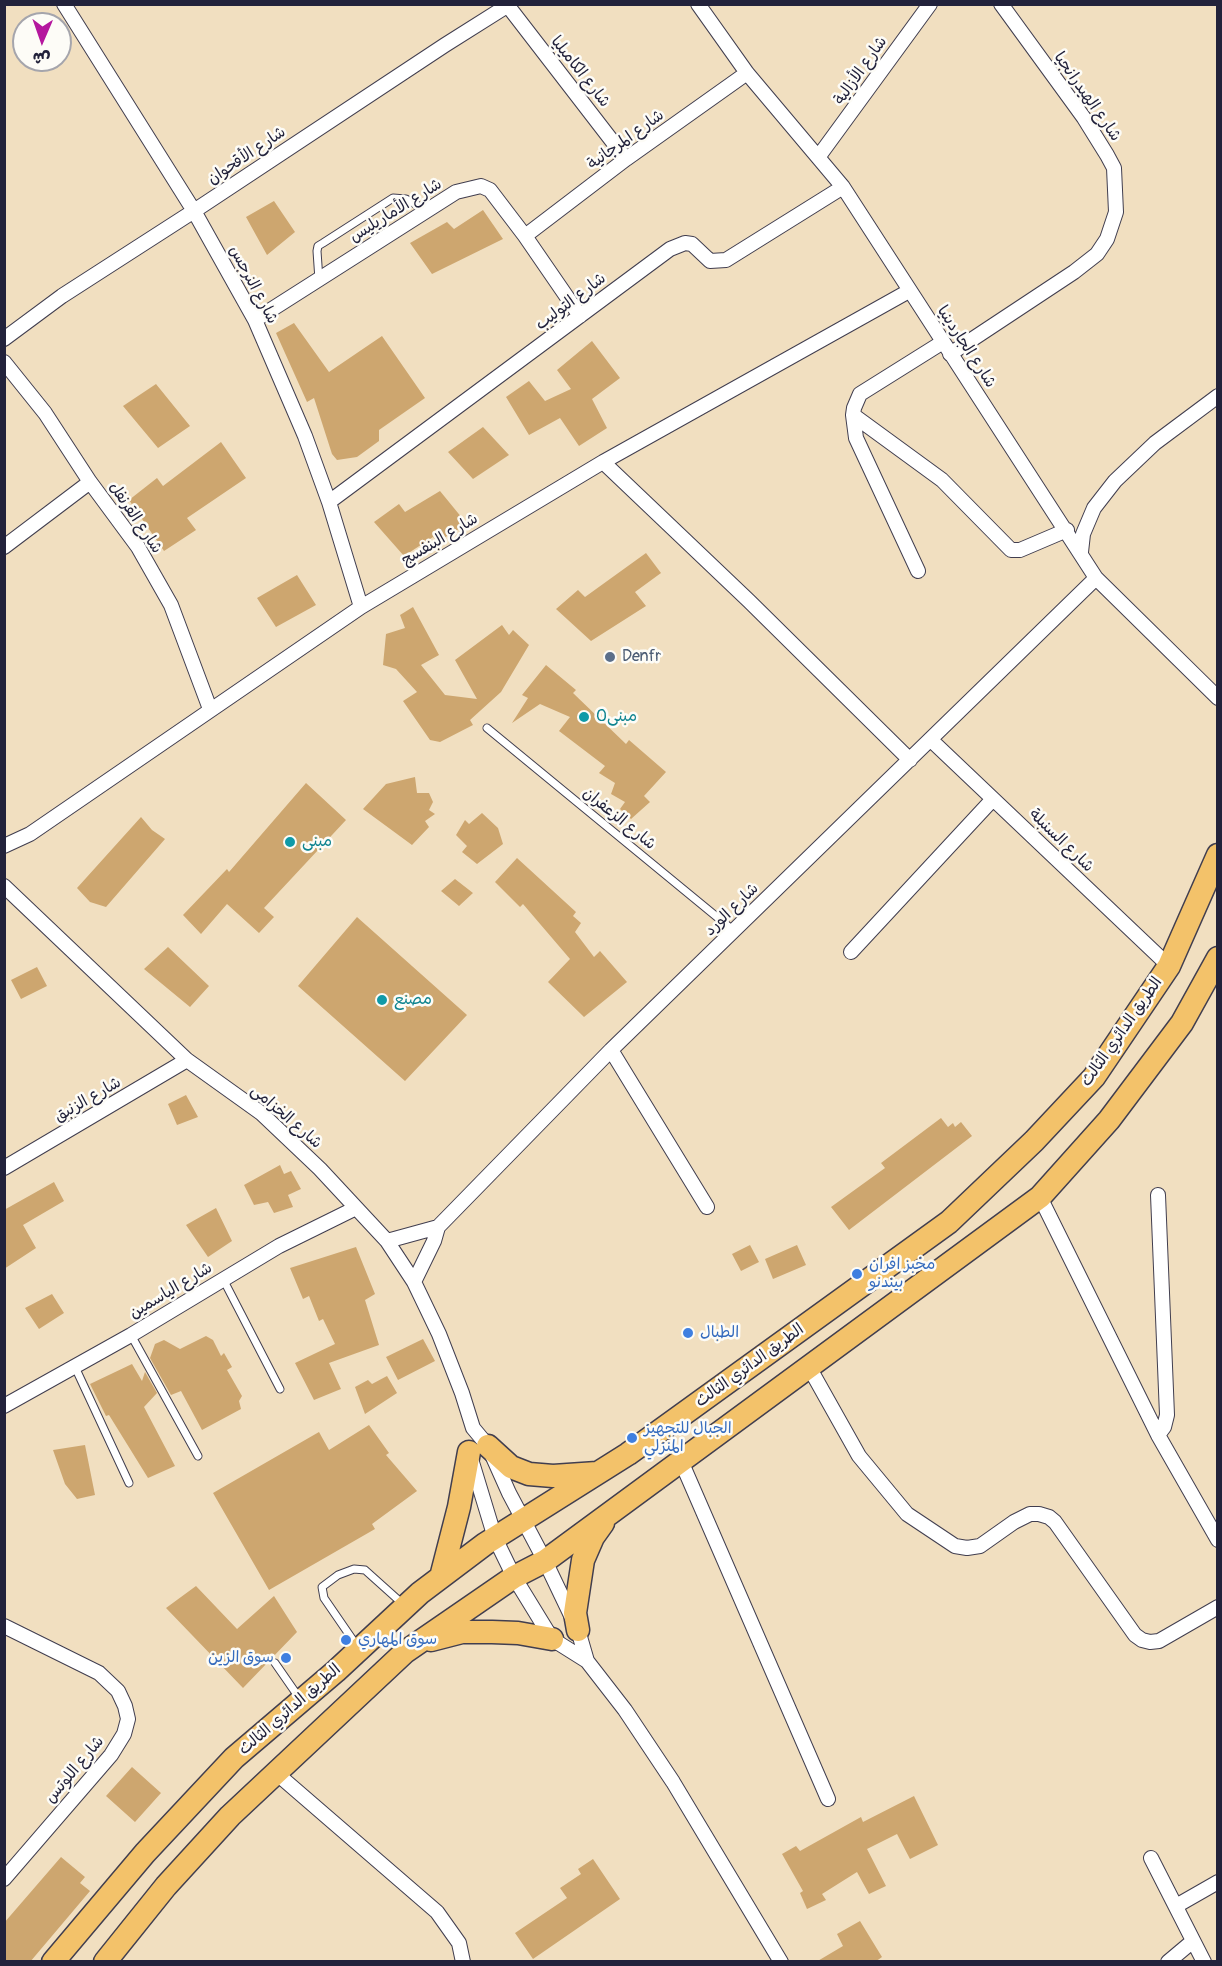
<!DOCTYPE html>
<meta charset="utf-8">
<style>
body{margin:0}
#map{position:relative;width:1222px;height:1966px;overflow:hidden;background:#f1dfc0;font-family:Pangolin,"Playpen Sans Arabic",sans-serif}
canvas{display:block}
.frame{position:absolute;inset:0;border:6px solid #22223b;pointer-events:none}
.north{position:absolute;left:12px;top:12px;width:60px;height:60px;box-sizing:border-box;background:#fdfcf7;border:2px solid #a5a5ac;border-radius:50%;rotate:182deg;font-size:16px;font-weight:700;line-height:24px;text-align:center;color:#22223b}
.north::after{content:'';display:block;margin:auto;width:21px;height:27px;background:#b5179e;clip-path:polygon(50% 0,100% 100%,50% 72%,0 100%)}
</style>
<div id="map">
<canvas width="1222" height="1966"></canvas>
<div class="frame"></div>
<div class="north">ش</div>
</div>
<script>
const context = document.querySelector('canvas').getContext('2d');
context.lineJoin = 'round';
function paint(path, color) {
  context.fillStyle = color;
  context.fill(path, 'evenodd');
}
function shape(rows) {
  const path = new Path2D();
  for (const r of rows) {
    path.moveTo(r[0], r[1]);
    for (let i = 2; i < r.length; i += 2) path.lineTo(r[i], r[i + 1]);
  }
  return path;
}
function strokePath(path, color, width, dash) {
  context.strokeStyle = color;
  context.lineWidth = width;
  context.lineCap = dash ? 'butt' : 'round';
  context.setLineDash(dash || []);
  context.stroke(path);
}
function label(font, color, halo, rows, align = 'center') {
  context.font = font + ' Pangolin,"Playpen Sans Arabic",sans-serif';
  context.lineWidth = 5;
  context.setLineDash([]);
  context.textBaseline = 'middle';
  context.strokeStyle = halo;
  context.fillStyle = color;
  for (const [text, x, y, turn = 0] of rows) {
    context.save();
    context.translate(x, y);
    context.rotate((+turn || 0) * Math.PI / 180);
    context.textAlign = isNaN(turn) ? turn : align;
    if (halo) context.strokeText(text, 0, 0);
    context.fillText(text, 0, 0);
    context.restore();
  }
}
paint(shape([
 [274,201,295,232,267,255,246,217],
 [483,210,503,239,432,274,410,243,447,222,454,229],
 [294,323,329,372,382,336,425,398,379,430,379,441,357,457,337,460,332,454,314,398,307,402,276,333],
 [592,341,620,378,592,399,607,428,579,446,560,418,529,435,506,397,529,381,545,401,571,389,557,370],
 [156,384,190,426,158,448,123,406],
 [483,427,509,455,473,479,448,452],
 [221,442,246,478,187,518,196,530,164,551,129,500,157,478,163,486],
 [440,491,467,524,437,542,433,537,404,556,374,522,399,504,405,512],
 [646,553,661,573,635,592,646,606,591,641,556,609,578,590,585,597],
 [297,575,316,605,276,627,257,598],
 [413,607,439,655,421,665,445,695,477,699,455,660,502,625,509,635,513,630,529,645,501,692,470,720,473,725,440,742,430,740,403,701,417,692,396,669,383,665,386,634,405,628,400,615],
 [546,665,576,690,573,693,626,744,629,740,666,772,644,796,650,802,631,819,620,809,625,802,611,794,615,783,599,773,605,766,559,731,570,717,540,704,512,723,528,698,522,695],
 [415,777,417,793,429,793,433,802,429,810,435,814,425,821,429,827,412,845,363,809,386,784],
 [306,783,346,820,264,908,274,917,259,933,227,904,201,934,183,915,227,869,229,872],
 [482,813,498,828,503,844,477,864,462,852,467,846,456,835,465,820,469,824],
 [141,817,152,830,165,839,106,907,90,902,77,888],
 [517,858,576,912,573,916,581,923,575,932,594,957,600,951,627,982,584,1017,548,982,570,959,523,904,520,907,495,882],
 [455,879,473,893,459,906,441,891],
 [357,917,467,1015,405,1081,298,986],
 [168,947,209,986,190,1007,144,969],
 [37,967,47,986,21,999,11,980],
 [186,1095,198,1117,177,1125,168,1104],
 [941,1118,948,1127,953,1123,955,1127,961,1122,972,1136,849,1230,831,1207,885,1168,881,1163],
 [280,1165,284,1174,291,1171,301,1189,288,1195,293,1207,274,1213,268,1202,254,1205,244,1185],
 [54,1182,64,1201,23,1225,36,1248,4,1269,4,1210],
 [216,1208,232,1241,208,1257,186,1225],
 [750,1245,759,1262,741,1271,732,1254],
 [797,1245,806,1265,773,1279,765,1259],
 [356,1247,375,1294,365,1300,379,1345,329,1363,341,1389,314,1400,295,1363,335,1344,323,1319,319,1321,309,1296,303,1299,290,1268],
 [52,1294,64,1313,39,1329,25,1308],
 [206,1336,213,1340,221,1356,224,1353,232,1367,227,1370,242,1396,239,1401,241,1409,202,1430,181,1391,171,1395,150,1358,155,1344,164,1340,180,1349],
 [423,1339,435,1361,398,1380,386,1357],
 [132,1364,142,1381,145,1372,157,1393,144,1407,175,1466,148,1478,109,1415,106,1416,90,1384],
 [387,1376,397,1393,365,1414,355,1387,368,1380,372,1384],
 [369,1425,389,1453,386,1455,417,1491,372,1524,375,1529,269,1590,213,1493,319,1432,329,1450],
 [85,1445,95,1495,77,1499,65,1484,53,1450],
 [196,1586,237,1629,274,1596,297,1632,243,1688,166,1608],
 [132,1767,161,1793,135,1822,106,1796],
 [914,1796,938,1845,910,1859,897,1834,867,1849,886,1886,869,1894,857,1872,822,1894,826,1900,807,1909,800,1893,803,1891,782,1854,796,1846,800,1851,861,1817,863,1822],
 [61,1857,85,1877,80,1883,90,1891,30,1962,4,1962,4,1923],
 [593,1859,620,1899,533,1959,515,1933,567,1898,560,1888,581,1874,578,1869],
 [860,1921,882,1957,875,1962,816,1962,843,1946,837,1934]
]), '#cda66f');
const lane = shape([
 [319,280,317,251,318,246,323,243,393,198,406,199,426,210],
 [487,728,734,931],
 [223,1279,280,1389],
 [131,1335,198,1456],
 [75,1367,129,1483],
 [357,1646,324,1598,322,1587,338,1575,354,1569,365,1570,404,1605],
 [275,1663,300,1699]
]);
const street = shape([
 [64,4,194,211,255,320,305,436,329,502,361,607],
 [698,4,747,73,843,187,1096,578,1218,698],
 [508,6,626,159],
 [819,156,930,4],
 [525,236,626,159,747,73],
 [255,320,456,192,481,186,490,190,525,236,580,316],
 [4,339,62,296,194,211,445,45,510,4],
 [943,342,860,394,854,408,853,415,942,480,1011,550,1020,550,1067,530],
 [950,354,1074,272,1097,254,1107,239,1116,212,1114,168,1107,155,1084,118,1001,4],
 [4,362,45,413,90,482,138,547,171,605,210,709],
 [853,415,856,438,918,571],
 [603,462,749,601,910,760],
 [329,502,670,249,685,243,692,244,710,261,726,260,843,187],
 [4,547,90,482],
 [1081,552,1083,534,1094,508,1115,481,1155,443,1218,396],
 [931,740,1169,966],
 [4,846,30,834,361,607,603,462,909,291],
 [4,886,187,1060,261,1113,320,1169,387,1241,414,1282,439,1334,462,1393,473,1428,488,1446,509,1493,545,1561,578,1630,587,1661],
 [851,952,993,799],
 [611,1050,707,1207],
 [4,1168,187,1060],
 [1040,1197,1158,1435,1218,1540],
 [387,1241,438,1227],
 [414,1282,434,1241,438,1227,611,1050,1096,578],
 [809,1367,859,1456,907,1514,955,1546,967,1548,980,1546,1014,1522,1030,1514,1039,1514,1049,1517,1055,1522,1135,1635,1142,1640,1150,1642,1159,1641,1218,1607],
 [4,1406,131,1335,279,1246,356,1208],
 [1158,1435,1164,1427,1167,1415,1158,1195],
 [471,1459,495,1538,514,1577,552,1639,587,1661,625,1710,673,1782,781,1962],
 [681,1461,828,1799],
 [4,1626,99,1673,118,1691,125,1706,128,1719,124,1734,111,1755,4,1879],
 [275,1772,437,1912,459,1943,463,1962],
 [1151,1858,1204,1962],
 [1176,1906,1218,1882],
 [1168,1962,1193,1941]
]);
const primary = shape([
 [488,1446,511,1467,529,1474,553,1476,597,1473],
 [441,1577,459,1507,469,1452],
 [578,1630,575,1613,583,1560,593,1537,603,1523],
 [431,1640,462,1632,492,1632,518,1633,552,1639],
 [53,1962,145,1853,234,1758,336,1671,420,1593,485,1544,628,1454,949,1222,1034,1141,1094,1077,1169,966,1218,855],
 [105,1962,166,1886,230,1816,405,1652,514,1577,545,1561,1040,1197,1109,1120,1182,1023,1218,958]
]);
strokePath(lane, '#413e4f', 9);
strokePath(street, '#413e4f', 16);
strokePath(primary, '#413e4f', 25);
strokePath(lane, '#fff', 7);
strokePath(street, '#fff', 14);
strokePath(primary, '#f3c26a', 22);
for (const [x, y, r, color] of [
 [610,657,6,"#5c6f8a"],
 [584,717,6,"#0f9aa8"],
 [290,842,6,"#0f9aa8"],
 [382,1000,6,"#0f9aa8"],
 [857,1274,6,"#3f7fe0"],
 [688,1333,6,"#3f7fe0"],
 [632,1438,6,"#3f7fe0"],
 [346,1640,6,"#3f7fe0"],
 [286,1658,6,"#3f7fe0"]
]) {
  const dot = new Path2D();
  dot.arc(x, y, r, 0, 2 * Math.PI);
  context.fillStyle = color;
  context.fill(dot);
  strokePath(dot, '#fdfcf7', 2);
}
label('16px', '#22223b', '#fdfcf7', [
 ["شارع الأزالية",861,71,-55],
 ["شارع الكاميليا",580,72,52],
 ["شارع الهيدرانجيا",1087,97,55],
 ["شارع المرجانية",626,140,-36],
 ["شارع الأقحوان",247,156,-34],
 ["شارع الأماريليس",396,211,-32],
 ["شارع النرجس",253,285,62],
 ["شارع التوليب",571,302,-37],
 ["شارع الجاردينيا",966,347,57],
 ["شارع القرنفل",135,518,56],
 ["شارع البنفسج",440,540,-31],
 ["شارع الزعفران",619,819,39],
 ["شارع السنبلة",1061,841,44],
 ["شارع الورد",732,910,-44],
 ["الطريق الدائري الثالث",1122,1032,-55],
 ["شارع الزنبق",88,1100,-30],
 ["شارع الخزامى",286,1117,41],
 ["شارع الياسمين",171,1291,-31],
 ["الطريق الدائري الثالث",750,1366,-36],
 ["الطريق الدائري الثالث",290,1710,-41],
 ["شارع اللوتس",75,1770,-50]
]);
label('16px', '#4e5e75', '#fdfcf7', [
 ["Denfr",622,657]
], 'left');
label('16px', '#0d838f', '#fdfcf7', [
 ["مبنى0",596,717],
 ["مبنى",302,842],
 ["مصنع",394,1000]
], 'left');
label('16px', '#366cbe', '#fdfcf7', [
 ["مخبز افران",869,1265],
 ["بيندنو",869,1283],
 ["الطبال",700,1333],
 ["الجبال للتجهيز",644,1429],
 ["المنزلي",644,1447],
 ["سوق المهاري",358,1640],
 ["سوق الزين",274,1658,"right"]
], 'left');
</script>
